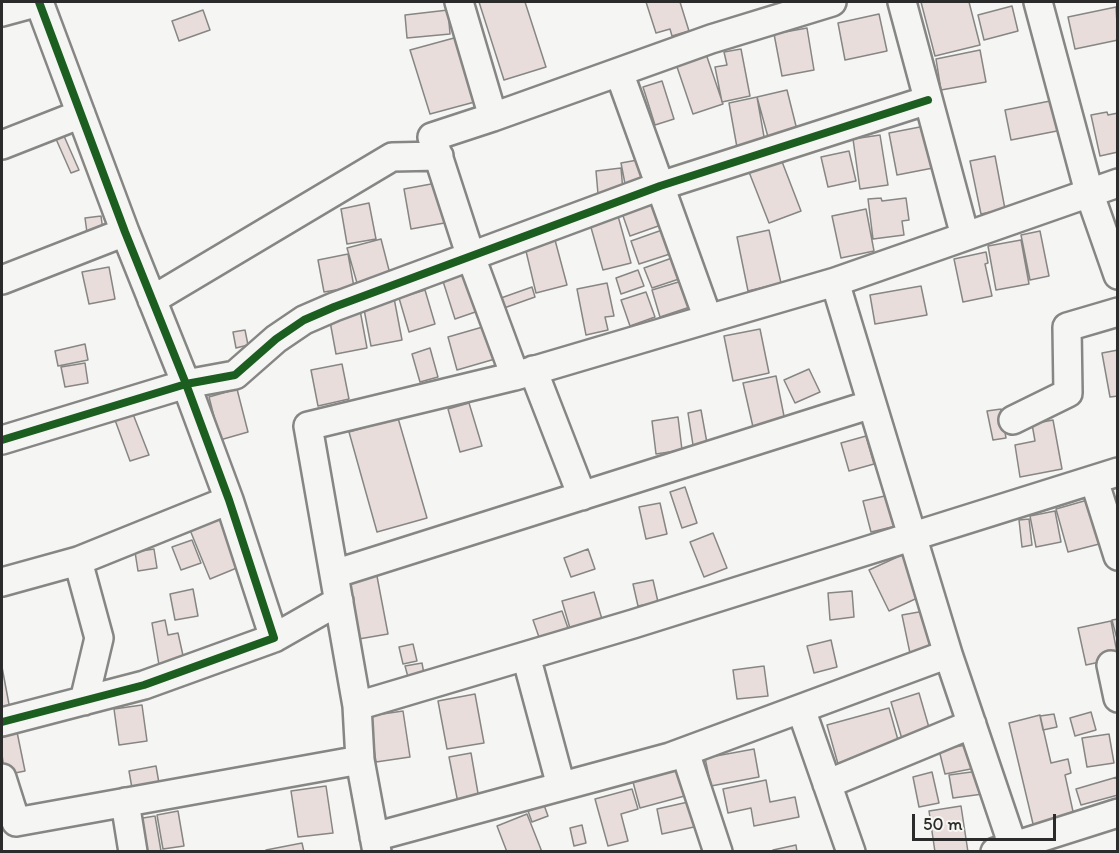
<!DOCTYPE html>
<style>
body{margin:0}
#map{position:relative;width:1119px;height:853px;overflow:hidden;background:#f5f5f3;font-family:Itim,sans-serif}
canvas{display:block}
.frame{position:absolute;inset:0;border:3px solid #2b2b2b;pointer-events:none}
.scale{position:absolute;left:912px;top:814px;width:144px;height:27px;box-sizing:border-box;border:3px solid #2b2b2b;border-top:0;padding-left:8px;font-size:18px;line-height:21px;white-space:nowrap;color:#2b2b2b;-webkit-text-stroke:4px #f6f6f2;paint-order:stroke}
</style>
<div id="map">
<canvas width="1119" height="853"></canvas>
<div class="frame"></div>
<div class="scale">50 m</div>
</div>
<script>
const context = document.querySelector('canvas').getContext('2d');
context.lineJoin = 'round';
function paint(path, color) {
  context.fillStyle = color;
  context.fill(path, 'evenodd');
}
function shape(rows) {
  const path = new Path2D();
  for (const r of rows) {
    path.moveTo(r[0], r[1]);
    for (let i = 2; i < r.length; i += 2) path.lineTo(r[i], r[i + 1]);
  }
  return path;
}
function strokePath(path, color, width, dash) {
  context.strokeStyle = color;
  context.lineWidth = width;
  context.lineCap = dash ? 'butt' : 'round';
  context.setLineDash(dash || []);
  context.stroke(path);
}
const building = shape([
 [479,2,525,2,546,67,504,80,479,2],
 [646,2,680,2,689,31,672,36,670,29,656,33,646,2],
 [921,2,969,2,980,45,935,56,921,2],
 [1012,6,1018,31,984,40,978,15,1012,6],
 [1116,7,1118,40,1075,49,1068,17,1116,7],
 [203,10,210,30,179,41,172,21,203,10],
 [448,10,450,34,407,38,405,15,448,10],
 [879,14,887,51,845,60,838,23,879,14],
 [807,28,814,70,782,76,774,34,807,28],
 [465,35,482,100,430,114,410,50,465,35],
 [741,49,750,96,722,102,715,67,727,65,724,52,741,49],
 [980,50,986,82,941,90,936,59,980,50],
 [705,51,723,104,693,114,675,61,705,51],
 [662,81,674,119,655,125,643,87,662,81],
 [787,90,797,130,768,137,757,97,787,90],
 [757,97,766,148,738,153,729,103,757,97],
 [1055,100,1062,130,1011,140,1005,110,1055,100],
 [1107,112,1108,115,1118,113,1118,152,1100,156,1091,115,1107,112],
 [925,126,933,168,897,175,889,133,925,126],
 [880,135,888,185,860,189,853,139,880,135],
 [64,136,79,170,71,173,56,139,64,136],
 [849,151,856,181,828,187,821,157,849,151],
 [995,156,1005,209,981,214,970,161,995,156],
 [643,159,648,185,626,189,621,163,643,159],
 [781,159,801,211,769,223,749,172,781,159],
 [621,168,623,191,598,194,596,171,621,168],
 [442,182,450,222,411,229,404,189,442,182],
 [881,198,882,201,906,198,909,220,902,221,904,235,873,239,868,199,881,198],
 [655,201,664,224,630,236,622,213,655,201],
 [369,203,376,239,347,244,341,209,369,203],
 [866,209,874,251,841,258,832,216,866,209],
 [101,216,104,238,88,240,85,218,101,216],
 [618,216,631,263,603,270,590,224,618,216],
 [665,229,673,253,639,264,631,241,665,229],
 [769,230,781,283,748,291,737,237,769,230],
 [1040,231,1049,276,1030,280,1021,235,1040,231],
 [381,239,390,274,357,283,347,248,381,239],
 [555,240,567,285,536,293,525,247,555,240],
 [1021,240,1029,284,996,290,988,246,1021,240],
 [986,252,988,263,985,264,992,296,963,302,954,259,986,252],
 [348,254,354,287,324,292,318,260,348,254],
 [672,258,679,279,652,288,644,268,672,258],
 [470,266,484,309,455,319,441,275,470,266],
 [109,267,115,299,89,304,82,272,109,267],
 [638,270,644,286,621,294,616,278,638,270],
 [685,280,693,306,660,317,652,290,685,280],
 [607,283,614,316,605,317,608,330,586,335,577,289,607,283],
 [921,286,927,315,875,324,870,295,921,286],
 [532,287,535,297,504,308,501,298,532,287],
 [425,290,435,324,409,332,399,298,425,290],
 [646,292,655,317,630,326,621,300,646,292],
 [394,298,402,340,371,346,363,304,394,298],
 [360,310,367,348,336,354,329,316,360,310],
 [486,326,495,359,457,370,448,337,486,326],
 [760,329,769,373,733,381,724,336,760,329],
 [245,330,248,345,236,348,233,332,245,330],
 [85,344,88,360,58,366,55,351,85,344],
 [430,348,438,377,420,382,412,354,430,348],
 [1118,350,1118,396,1110,397,1102,353,1118,350],
 [85,363,88,383,65,387,61,367,85,363],
 [342,364,349,399,318,406,311,370,342,364],
 [809,369,820,392,795,403,784,380,809,369],
 [776,376,785,421,753,427,743,383,776,376],
 [237,389,248,432,220,440,209,397,237,389],
 [469,403,482,446,460,452,448,409,469,403],
 [1001,409,1006,438,993,440,987,411,1001,409],
 [701,410,707,443,693,445,688,413,701,410],
 [133,414,149,455,130,461,115,420,133,414],
 [678,417,682,450,656,454,652,421,678,417],
 [398,418,427,518,377,532,349,432,398,418],
 [1053,420,1062,469,1020,477,1015,445,1035,441,1032,424,1053,420],
 [866,436,874,464,849,471,841,443,866,436],
 [685,487,697,523,682,528,670,492,685,487],
 [889,495,896,526,871,532,863,501,889,495],
 [1098,497,1111,541,1068,552,1056,509,1098,497],
 [660,503,667,534,646,539,639,507,660,503],
 [1055,511,1061,542,1036,547,1030,516,1055,511],
 [225,516,244,565,210,579,190,530,225,516],
 [1029,519,1032,545,1022,547,1019,520,1029,519],
 [713,533,727,568,704,577,690,542,713,533],
 [192,540,201,563,181,570,172,547,192,540],
 [154,549,157,568,138,571,135,552,154,549],
 [588,549,595,569,571,577,564,558,588,549],
 [904,554,924,595,889,611,869,570,904,554],
 [376,571,388,634,353,640,342,578,376,571],
 [653,580,658,602,638,606,633,584,653,580],
 [193,589,198,616,175,620,170,594,193,589],
 [852,591,854,617,830,620,828,593,852,591],
 [594,592,604,626,572,635,562,601,594,592],
 [930,610,938,653,911,658,902,615,930,610],
 [562,611,569,631,540,640,533,620,562,611],
 [1118,619,1118,643,1112,620,1118,619],
 [165,620,168,635,178,633,184,660,159,665,152,623,165,620],
 [1111,621,1118,658,1086,665,1078,628,1111,621],
 [831,640,837,667,814,673,807,646,831,640],
 [413,644,417,661,403,664,399,647,413,644],
 [422,663,424,674,408,677,405,666,422,663],
 [764,666,768,696,737,699,733,670,764,666],
 [2,667,11,715,2,717,2,667],
 [919,693,930,731,902,739,891,702,919,693],
 [475,694,484,743,447,749,438,701,475,694],
 [142,705,147,741,119,745,114,709,142,705],
 [889,708,900,747,838,764,827,725,889,708],
 [403,711,410,757,376,762,369,716,403,711],
 [1091,712,1096,730,1075,736,1070,718,1091,712],
 [1054,714,1057,727,1043,730,1040,716,1054,714],
 [1040,715,1051,763,1068,759,1071,773,1065,775,1074,816,1034,828,1009,723,1040,715],
 [16,727,25,771,5,775,2,755,2,730,16,727],
 [1109,734,1114,763,1087,767,1082,738,1109,734],
 [976,743,981,767,945,774,939,750,976,743],
 [754,749,759,777,711,786,705,758,754,749],
 [471,753,479,799,458,803,449,757,471,753],
 [156,766,160,789,133,794,129,771,156,766],
 [685,768,692,794,640,808,633,782,685,768],
 [979,771,983,794,953,798,949,775,979,771],
 [932,772,939,803,919,807,913,777,932,772],
 [1117,777,1118,795,1081,805,1076,789,1117,777],
 [766,780,770,802,795,797,799,817,754,826,751,808,728,813,723,789,766,780],
 [326,786,333,833,298,837,291,791,326,786],
 [632,789,638,809,621,814,628,841,608,846,595,799,632,789],
 [697,800,703,825,662,834,657,809,697,800],
 [544,805,548,816,532,822,528,811,544,805],
 [961,806,968,852,935,852,929,811,961,806],
 [178,811,184,846,163,849,157,815,178,811],
 [527,814,542,852,507,852,497,826,527,814],
 [155,816,161,851,137,852,131,820,155,816],
 [582,825,586,843,574,846,570,828,582,825],
 [302,843,304,852,267,852,266,850,302,843],
 [796,845,797,852,773,852,773,850,796,845]
]);
paint(building, '#e8ddda');
strokePath(building, '#868685', 1.5);
const minor = shape([
 [459,2,493,117,711,39,832,2],
 [902,2,965,236],
 [1038,2,1089,192,1118,275],
 [2,12,39,2],
 [619,72,708,319,835,282],
 [493,117,432,137,471,257,515,376,708,319],
 [2,145,81,114],
 [2,280,125,232],
 [152,300,392,157,439,156],
 [533,370,582,496],
 [1013,420,1068,393,1067,327,1118,312],
 [2,440,186,384,235,375,276,339,304,320,334,307,660,186,928,100],
 [1094,480,1118,556],
 [78,561,99,638,84,701],
 [334,574,872,404],
 [2,582,78,561,229,500],
 [274,638,339,601],
 [948,654,835,282,1118,183],
 [526,656,561,786],
 [1111,665,1118,698],
 [357,706,308,426,515,376],
 [801,709,851,852],
 [2,722,144,685,274,638,229,500,186,384,125,232,39,2],
 [685,752,718,852],
 [2,778,16,822,360,760],
 [827,784,972,724],
 [125,802,133,852],
 [374,837,670,757,948,654,1015,852],
 [377,852,360,760,357,706,633,624,1118,472],
 [995,852,1118,813]
]);
strokePath(minor, '#868685', 32);
strokePath(minor, '#f5f5f3', 27);
strokePath(shape([
 [2,440,186,384,235,375,276,339,304,320,334,307,660,186,928,100],
 [2,722,144,685,274,638,229,500,186,384,125,232,39,2]
]), '#1b5e20', 8);
</script>
